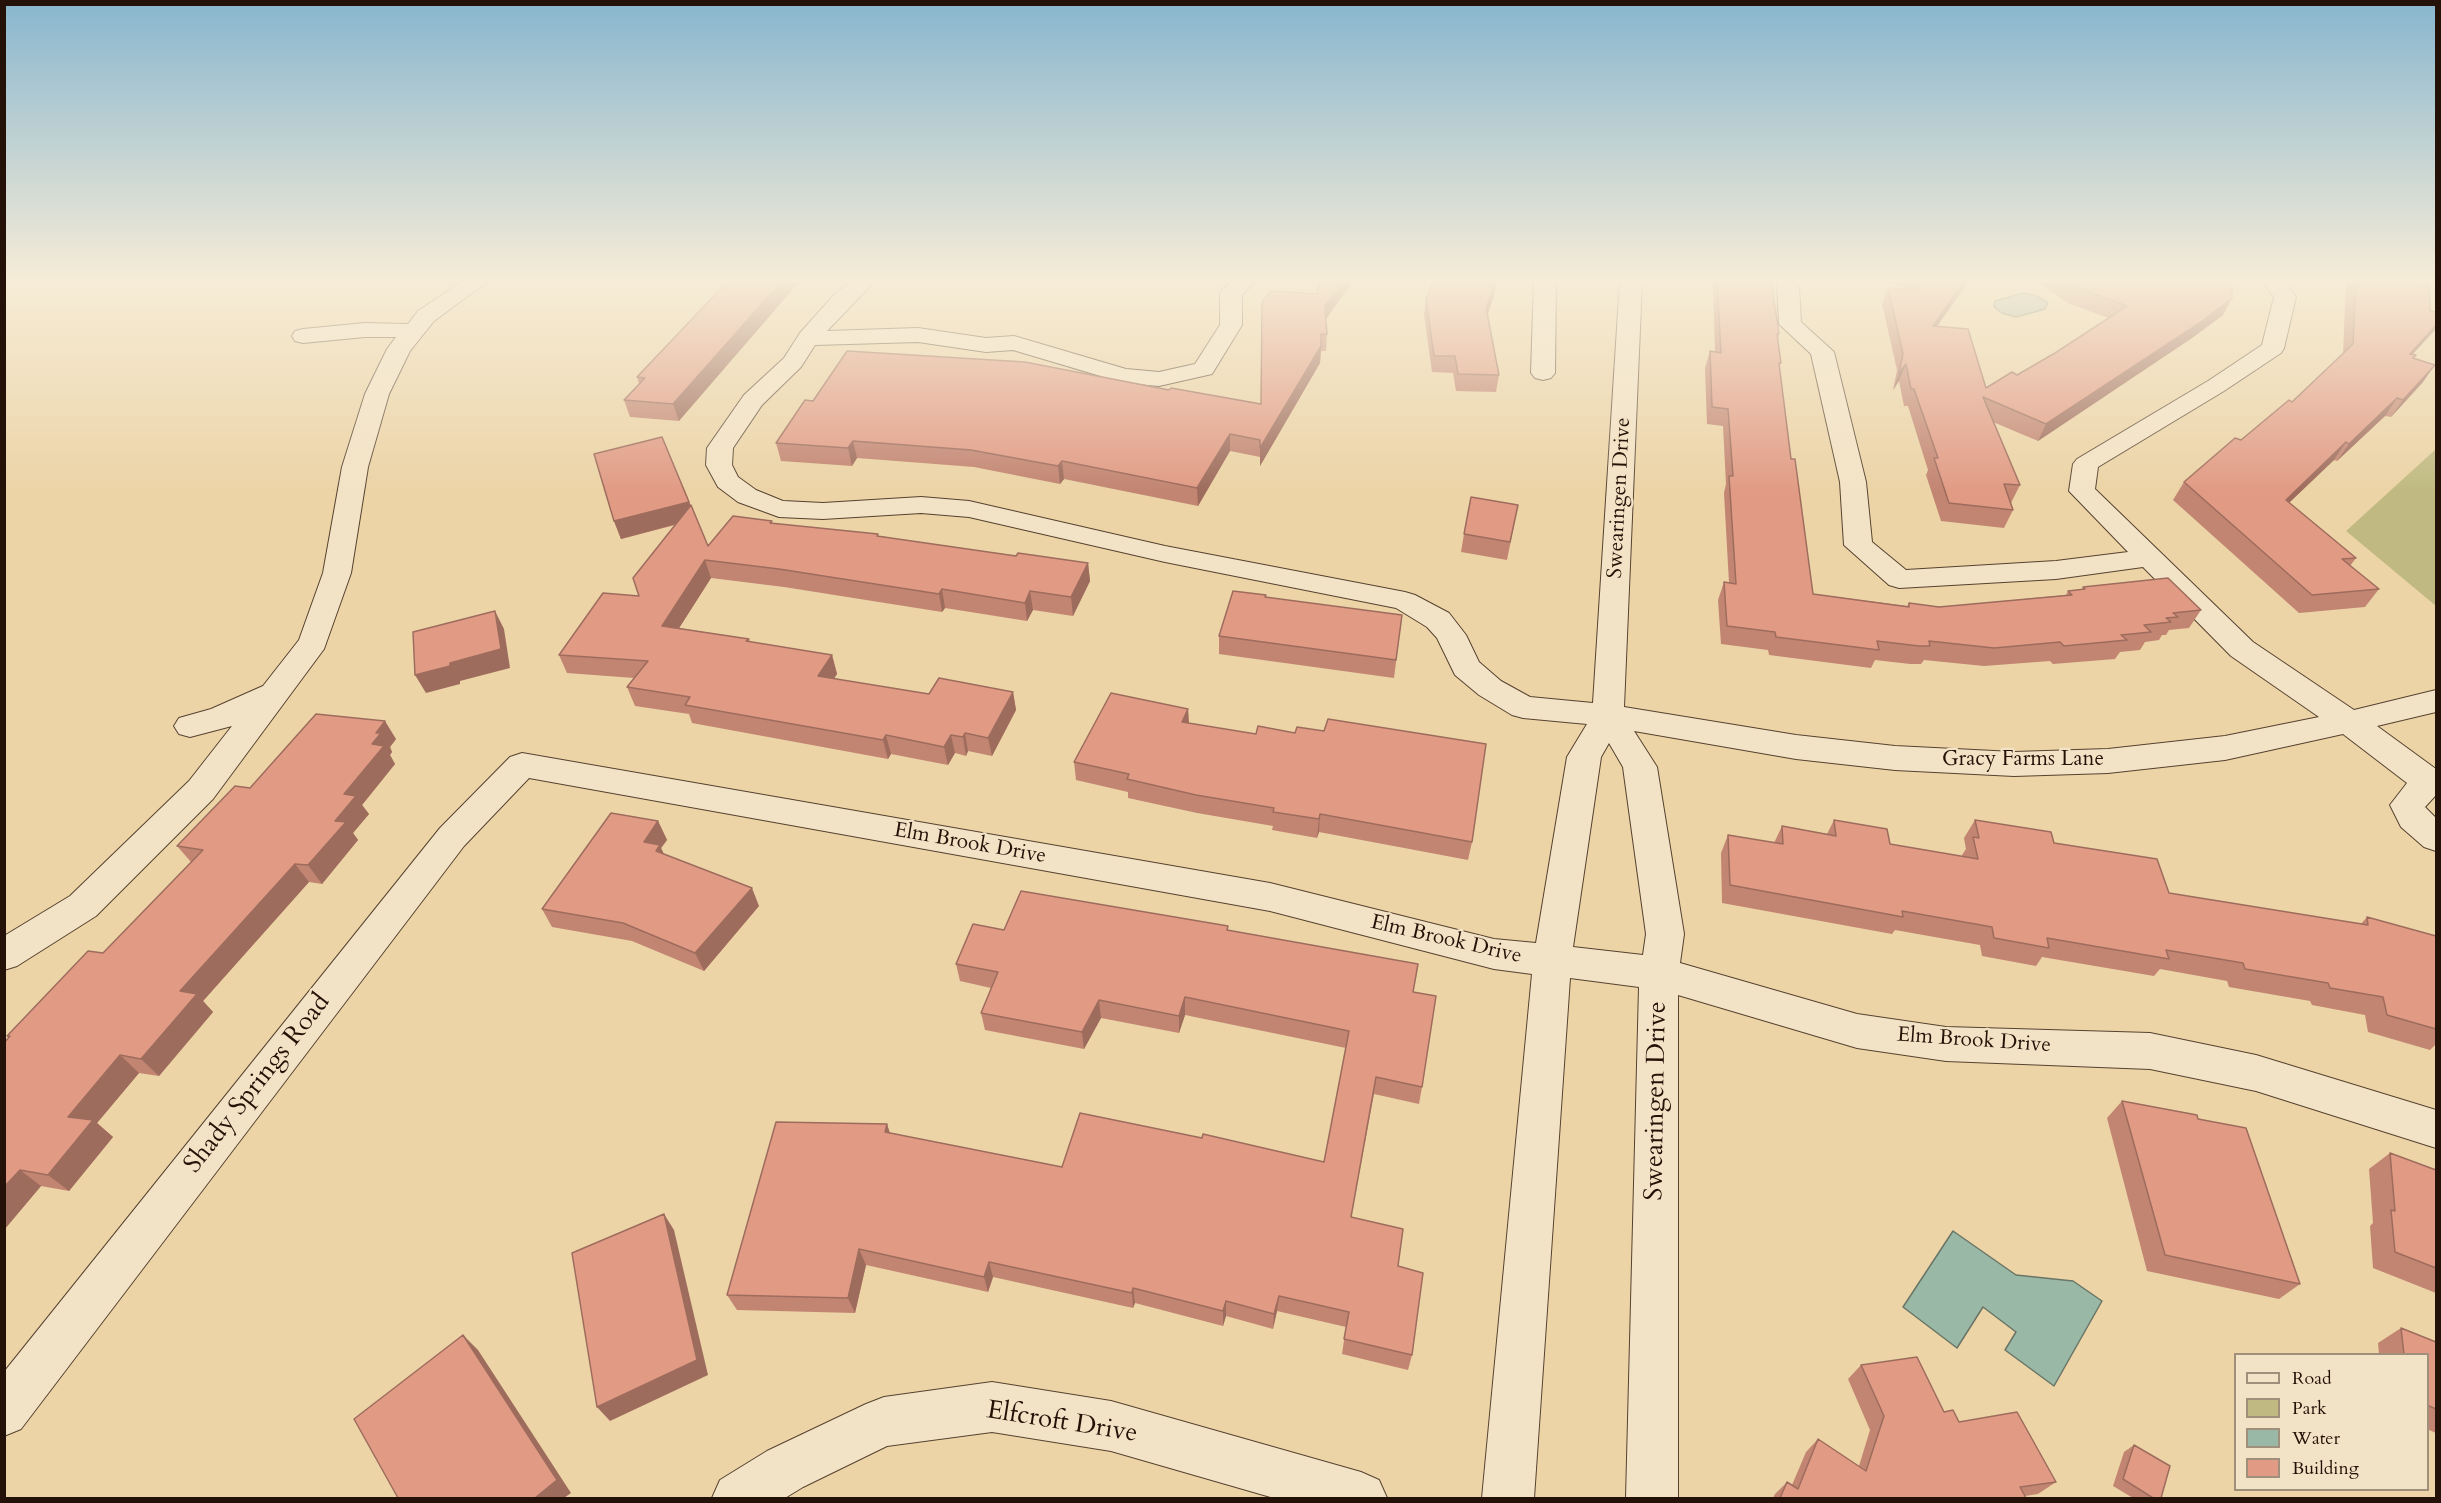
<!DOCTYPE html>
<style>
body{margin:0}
#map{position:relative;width:2441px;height:1503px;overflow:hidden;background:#ecd4a7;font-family:Cardo,serif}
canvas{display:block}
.frame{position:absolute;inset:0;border:6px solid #241107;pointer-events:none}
.legend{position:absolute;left:2234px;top:1353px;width:195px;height:138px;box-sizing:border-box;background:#f3e3c6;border:2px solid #a08f7a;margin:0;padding:8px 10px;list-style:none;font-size:18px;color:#241107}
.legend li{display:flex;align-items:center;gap:12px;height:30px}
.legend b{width:30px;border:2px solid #a08f7a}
</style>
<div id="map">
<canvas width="2441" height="1503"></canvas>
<div class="frame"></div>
<ul class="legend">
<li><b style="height:8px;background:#f3e3c6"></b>Road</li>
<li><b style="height:16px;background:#c0ba82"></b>Park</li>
<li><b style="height:16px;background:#99b8a6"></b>Water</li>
<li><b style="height:16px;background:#e19b85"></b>Building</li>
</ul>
</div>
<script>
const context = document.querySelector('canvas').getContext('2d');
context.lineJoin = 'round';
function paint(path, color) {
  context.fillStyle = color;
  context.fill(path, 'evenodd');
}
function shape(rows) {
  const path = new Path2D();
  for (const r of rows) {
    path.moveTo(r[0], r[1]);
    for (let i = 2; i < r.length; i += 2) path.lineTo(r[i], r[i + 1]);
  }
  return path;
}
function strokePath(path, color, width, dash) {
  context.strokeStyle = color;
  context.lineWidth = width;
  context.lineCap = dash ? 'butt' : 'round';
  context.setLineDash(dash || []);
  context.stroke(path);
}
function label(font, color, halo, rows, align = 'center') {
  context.font = font + ' Cardo,serif';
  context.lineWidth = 4.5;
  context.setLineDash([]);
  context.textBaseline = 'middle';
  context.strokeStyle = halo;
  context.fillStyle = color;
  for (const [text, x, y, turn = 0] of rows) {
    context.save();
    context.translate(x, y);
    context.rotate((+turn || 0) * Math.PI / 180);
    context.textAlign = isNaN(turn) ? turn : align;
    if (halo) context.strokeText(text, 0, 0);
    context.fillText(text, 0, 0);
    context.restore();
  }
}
paint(shape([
 [2436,449,2436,606,2346,531]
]), '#c0ba82');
const water = shape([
 [2023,293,2037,296,2048,303,2045,309,2016,317,2002,313,1994,307,1995,301,2023,293],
 [1953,1231,2016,1275,2073,1281,2102,1301,2054,1386,2005,1350,2016,1332,1983,1307,1957,1348,1903,1307,1953,1231]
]);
paint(water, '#99b8a6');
strokePath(water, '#6a7566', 1.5);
const minor = shape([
 [463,281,488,281,434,321,410,351,389,394,368,467,351,573,324,649,213,799,96,916,17,966,4,970,4,936,70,896,189,781,232,726,190,737,179,734,174,726,179,718,211,709,263,686,299,640,323,573,342,467,365,394,387,349,396,337,365,337,303,343,295,341,292,336,295,331,303,329,365,323,408,324,418,311,463,281],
 [851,281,875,281,827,331,918,328,986,338,1014,336,1126,369,1159,372,1195,364,1220,325,1220,294,1223,289,1232,281,1255,281,1242,295,1242,325,1212,374,1159,386,1124,383,1013,350,986,352,918,342,815,345,801,367,762,405,733,448,732,465,738,477,756,490,783,501,823,503,921,497,969,501,1165,546,1405,592,1415,595,1449,613,1466,635,1479,662,1501,681,1530,697,1593,703,1620,281,1642,281,1624,707,1796,735,1895,746,2014,752,2108,749,2225,736,2319,717,2231,656,2143,567,2056,579,1899,588,1889,585,1844,545,1840,482,1811,354,1779,324,1777,283,1779,281,1805,281,1799,286,1801,322,1834,352,1866,482,1872,542,1906,570,2056,561,2128,552,2069,491,2073,464,2077,459,2208,381,2262,345,2274,297,2262,281,2284,281,2296,297,2284,348,2281,353,2224,391,2098,467,2095,489,2253,642,2354,710,2436,690,2436,712,2377,726,2436,769,2436,795,2425,807,2436,818,2436,851,2424,847,2401,827,2390,805,2407,783,2343,734,2225,760,2108,773,2014,776,1895,770,1796,759,1634,731,1657,767,1684,934,1680,963,1857,1014,1946,1027,2150,1033,2256,1055,2436,1110,2436,1148,2256,1091,2150,1069,1946,1061,1857,1048,1678,995,1678,1498,1626,1498,1639,987,1570,978,1534,1498,1482,1498,1532,974,1494,969,1270,911,529,778,464,846,21,1429,4,1436,4,1372,440,828,510,757,522,753,1270,883,1494,939,1536,943,1567,757,1587,724,1523,718,1512,715,1479,695,1455,675,1437,638,1427,627,1396,608,1165,562,969,517,921,513,823,519,779,517,738,502,718,487,706,465,707,448,744,395,784,358,800,333,833,296,851,281],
 [1609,743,1623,767,1646,934,1643,955,1573,947,1601,757,1609,743],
 [1534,281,1556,281,1555,373,1551,378,1543,380,1535,378,1531,373,1534,281],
 [992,1382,1111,1401,1361,1472,1379,1480,1387,1498,1274,1498,1111,1451,992,1432,887,1446,803,1487,785,1498,712,1498,720,1480,767,1451,866,1404,884,1397,992,1382]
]);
strokePath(minor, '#56422f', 2);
paint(minor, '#f3e3c6');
paint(shape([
 [728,281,679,421,630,417,624,400,639,384,637,377],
 [1714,281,1771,281,1779,334,1778,339,1781,363,1779,368,1791,459,1813,594,1907,606,1909,603,1939,607,2066,595,2068,591,2082,590,2083,587,2201,610,2189,628,2169,630,2166,635,2162,635,2159,640,2145,642,2140,650,2120,652,2115,659,2053,664,2050,661,1984,666,1924,660,1921,664,1910,664,1875,660,1871,668,1769,655,1768,650,1721,644,1718,600,1724,582,1729,583,1724,493,1726,484,1723,426,1707,424,1705,368,1710,351,1715,352,1713,287],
 [1896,281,1969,281,1937,326,1986,388,2017,375,2055,353,2108,318,2068,303,2035,281,2232,281,2232,298,2223,315,2192,338,2038,441,1993,422,2020,485,2011,503,2013,510,2004,528,1941,521,1926,475,1928,470,1908,406,1904,406,1899,381,1893,390,1897,370,1882,304,1888,288,1912,290,1894,284],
 [2346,281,2411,281,2413,355,2423,382,2391,417,2385,416,2337,461,2334,460,2289,503,2356,558,2350,566,2379,589,2365,607,2299,613,2173,500,2184,482,2292,402,2343,354],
 [1496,283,1494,296,1488,314,1499,375,1496,392,1456,391,1453,373,1432,372,1424,315,1426,299],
 [1326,320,1327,334,1326,351,1321,351,1320,363,1260,466,1260,457,1230,451,1198,506,1064,479,1060,484,974,467,857,458,852,466,781,461,776,443,813,401,1169,390,1260,404],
 [662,437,708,546,772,521,772,523,878,536,1016,556,1088,563,1090,581,1073,616,1033,610,1027,621,945,608,942,612,784,587,711,578,679,628,749,639,750,642,832,655,837,674,834,679,929,694,1013,692,1016,710,992,756,968,751,966,756,955,753,948,765,891,754,888,759,692,723,689,714,635,706,627,687,634,678,567,673,559,655,639,596,675,525,621,539,614,521],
 [1518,505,1507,560,1461,552,1464,534],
 [1402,615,1394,678,1219,654,1219,636],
 [1188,709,1189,723,1472,842,1468,860,1319,832,1317,838,1272,830,1273,826,1197,813,1128,798,1128,792,1076,780,1074,762],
 [396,739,390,747,392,752,390,755,395,764,362,805,369,814,353,833,358,840,322,884,309,882,203,1001,213,1012,159,1076,139,1073,97,1123,113,1137,69,1191,41,1186,4,1230,4,1043,9,1038,7,1036,103,953,191,862,177,846,250,788],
 [1834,820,1890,844,1963,857,1962,855,1966,849,1964,838,1975,820,2054,843,2169,893,2361,924,2367,917,2436,936,2436,1044,2430,1050,2368,1032,2365,1015,2312,1005,2310,1001,2229,987,2227,981,2160,969,2154,976,2042,957,2036,966,1982,956,1980,945,1895,930,1892,934,1722,903,1721,853,1728,835,1774,843,1782,826,1827,834],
 [658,821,667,840,661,848,664,854,759,906,704,971,632,941,552,927,542,909],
 [1228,926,1228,931,1413,992,1422,1087,1419,1104,1374,1094,1351,1217,1398,1266,1412,1355,1408,1370,1342,1354,1346,1327,1277,1311,1273,1329,1226,1316,1223,1326,1135,1303,1133,1308,993,1277,988,1292,866,1265,855,1313,737,1310,727,1295,887,1124,890,1133,1062,1167,1324,1162,1346,1048,1185,1015,1179,1033,1101,1018,1084,1049,985,1030,981,1013,991,988,960,981,956,964,1004,930],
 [2122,1101,2198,1119,2300,1284,2279,1299,2147,1271,2107,1118],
 [2390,1153,2436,1170,2436,1293,2373,1268,2370,1226,2373,1223,2369,1169],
 [2401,1328,2436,1342,2436,1433,2427,1429,2427,1354,2379,1354,2378,1343],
 [1861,1365,1944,1412,1959,1422,2056,1482,2038,1494,2025,1496,2026,1498,1773,1498,1775,1494,1787,1482,1792,1485,1806,1452,1818,1439,1859,1466,1870,1430,1848,1379],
 [2134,1445,2161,1498,2133,1498,2113,1486,2124,1452]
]), '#c28572');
paint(shape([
 [782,281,800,281,679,421,673,404],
 [1343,281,1353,281,1324,322,1325,306],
 [1494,281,1497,281,1494,296,1484,324,1486,308],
 [1964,281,1969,281,1926,342,1933,326],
 [2232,298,2223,315,2192,338,2038,441,2046,424],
 [2436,325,2436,329,2398,370,2410,354],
 [1321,346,1320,363,1260,466,1260,448],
 [1906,364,1899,381,1893,390,1899,373],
 [2435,365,2423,382,2391,417,2403,400],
 [2397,398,2385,416,2337,461,2349,444],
 [1230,434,1230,451,1198,506,1197,488],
 [853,441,857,458,852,466,848,448],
 [2346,442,2334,460,2274,517,2286,500],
 [1062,461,1064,479,1060,484,1058,466],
 [689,502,695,519,621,539,614,521],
 [705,560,711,578,669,644,662,626],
 [1088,563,1090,581,1073,616,1071,597],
 [942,589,945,608,942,612,939,594],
 [1030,591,1033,610,1027,621,1025,603],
 [495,611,504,629,510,668,460,681,460,684,426,693,415,675,450,663],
 [832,655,837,674,823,694,818,676],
 [1013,692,1016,710,992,756,988,738],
 [1188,709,1189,727,1182,722],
 [385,721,396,739,390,747,392,752,390,755,395,764,362,805,369,814,353,833,358,840,322,884,308,865,335,821,344,794,372,744,376,733],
 [965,733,968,751,966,756,963,737],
 [886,735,891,754,888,759,883,740],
 [951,735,955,753,948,765,944,747],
 [1320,814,1319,832,1317,838,1319,819],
 [658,821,667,840,661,848,668,863,644,842],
 [295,864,309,882,203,1001,213,1012,159,1076,141,1059,180,991],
 [752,888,759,906,704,971,695,953],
 [1185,997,1185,1015,1179,1033,1179,1016],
 [1099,1000,1101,1018,1084,1049,1082,1032],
 [120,1055,139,1073,97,1123,113,1137,69,1191,48,1175,68,1117],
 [887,1124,892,1141,885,1132],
 [20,1170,41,1186,4,1230,4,1187],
 [664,1214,674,1230,708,1375,610,1421,597,1407],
 [859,1249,866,1265,855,1313,848,1298],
 [989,1262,993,1277,988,1292,984,1277],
 [1133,1288,1135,1303,1133,1308,1132,1293],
 [1279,1296,1277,1311,1273,1329,1274,1314],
 [1226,1301,1226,1316,1223,1326,1223,1311],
 [463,1335,478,1350,571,1493,564,1498,535,1498]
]), '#9e6c5d');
const building = shape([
 [728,281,782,281,673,404,624,400,645,378,637,377,728,281],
 [1319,281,1343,281,1325,306,1327,334,1321,334,1321,346,1260,448,1260,440,1230,434,1197,488,1062,461,1058,466,971,450,853,441,848,448,776,443,805,400,813,401,847,351,1025,362,1169,390,1171,388,1261,404,1262,302,1271,291,1317,294,1319,281],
 [1434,281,1496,281,1486,308,1499,375,1458,374,1455,356,1434,356,1426,299,1434,281],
 [1717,281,1771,281,1779,334,1777,334,1781,363,1779,363,1791,459,1795,459,1813,594,1909,607,1909,603,1939,607,2072,595,2068,591,2085,589,2083,587,2168,578,2201,610,2173,613,2178,617,2166,618,2171,622,2144,625,2151,632,2121,635,2127,640,2064,646,2060,642,1994,648,1929,641,1930,646,1919,646,1877,641,1879,650,1776,637,1775,632,1727,626,1724,582,1736,584,1729,476,1733,476,1728,409,1712,407,1710,351,1721,353,1717,281],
 [1918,281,1964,281,1933,326,1968,329,1986,388,2012,372,2017,375,2055,353,2127,306,2075,287,2066,281,2232,281,2232,298,2201,322,2046,424,1983,397,2020,485,2004,484,2013,510,1949,503,1934,458,1938,458,1914,389,1911,389,1906,364,1899,373,1903,354,1888,288,1916,290,1918,281],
 [2356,281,2411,281,2429,285,2430,311,2436,312,2436,325,2410,354,2416,355,2413,358,2435,365,2403,400,2397,398,2349,444,2346,442,2286,500,2356,558,2342,559,2379,589,2312,595,2184,482,2235,438,2241,440,2289,400,2292,402,2353,344,2356,281],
 [662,437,689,502,614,521,594,454,662,437],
 [1471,497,1518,505,1510,542,1464,534,1471,497],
 [691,505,708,546,733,516,772,521,770,523,878,534,877,536,1016,556,1018,553,1088,563,1071,597,1030,591,1025,603,942,589,939,594,779,569,705,560,662,626,749,639,746,641,832,655,818,676,929,694,939,678,1013,692,988,738,965,733,963,737,951,735,944,747,886,735,883,740,685,705,690,697,627,687,648,661,559,655,603,593,639,596,633,578,691,505],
 [1233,591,1266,595,1265,597,1402,615,1396,660,1219,636,1233,591],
 [495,611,501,649,450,663,450,666,415,675,413,632,495,611],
 [1111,693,1188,709,1182,722,1256,734,1258,726,1295,733,1297,727,1324,731,1328,719,1486,744,1472,842,1320,814,1319,819,1273,812,1274,808,1196,795,1127,779,1129,774,1074,762,1111,693],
 [316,714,385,721,376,733,381,733,372,744,384,746,344,794,356,796,335,821,346,822,308,865,295,864,180,991,197,994,141,1059,120,1055,68,1117,93,1120,48,1175,20,1170,4,1187,4,1043,10,1036,7,1036,88,951,103,953,203,850,177,846,235,786,250,788,316,714],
 [611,813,658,821,644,842,660,845,656,851,752,888,695,953,623,923,542,909,611,813],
 [1834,820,1887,829,1890,844,1978,859,1973,837,1979,838,1975,820,2051,832,2054,843,2157,859,2169,893,2368,925,2367,917,2436,936,2436,1029,2387,1015,2383,997,2330,988,2328,983,2245,969,2243,963,2166,950,2169,959,2047,938,2049,948,1994,938,1992,927,1902,911,1903,917,1730,885,1728,835,1783,844,1782,826,1836,836,1834,820],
 [1021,891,1228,926,1227,930,1418,964,1413,992,1436,996,1422,1087,1376,1077,1351,1217,1403,1229,1398,1266,1423,1273,1412,1355,1344,1339,1349,1312,1279,1296,1274,1314,1226,1301,1223,1311,1133,1288,1132,1293,989,1262,984,1277,859,1249,848,1298,727,1295,776,1122,887,1124,885,1132,1062,1167,1080,1113,1202,1138,1203,1134,1324,1162,1349,1031,1185,997,1179,1016,1099,1000,1082,1032,981,1013,998,972,956,964,973,924,1004,930,1021,891],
 [2122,1101,2197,1115,2198,1119,2246,1128,2300,1284,2165,1255,2122,1101],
 [2390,1153,2436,1170,2436,1268,2395,1252,2391,1210,2395,1211,2390,1153],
 [664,1214,697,1360,597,1407,572,1253,664,1214],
 [2401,1328,2436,1342,2436,1409,2427,1405,2427,1354,2404,1354,2401,1328],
 [463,1335,557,1480,535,1498,398,1498,354,1419,463,1335],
 [1917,1357,1944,1412,1953,1410,1959,1422,2017,1412,2056,1482,2020,1487,2026,1498,1780,1498,1787,1482,1798,1489,1818,1439,1866,1471,1884,1416,1861,1365,1917,1357],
 [2134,1445,2170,1466,2161,1498,2153,1498,2123,1479,2134,1445]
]);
paint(building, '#e19b85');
strokePath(building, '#9e6c5d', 1.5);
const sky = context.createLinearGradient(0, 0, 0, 491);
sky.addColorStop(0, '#88b6ce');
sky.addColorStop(0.57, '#f6ecd7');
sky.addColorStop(1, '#f6ecd700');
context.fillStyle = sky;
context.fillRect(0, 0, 2441, 491);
label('21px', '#241107', '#f3e3c6', [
 ["Swearingen Drive",1620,498,-87],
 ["Gracy Farms Lane",2023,760],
 ["Elm Brook Drive",970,844,10],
 ["Elm Brook Drive",1446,940,13],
 ["Elm Brook Drive",1974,1041,4]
]);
label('26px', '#241107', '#f3e3c6', [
 ["Shady Springs Road",258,1084,-52],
 ["Swearingen Drive",1657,1101,-89],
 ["Elfcroft Drive",1062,1423,9]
]);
</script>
